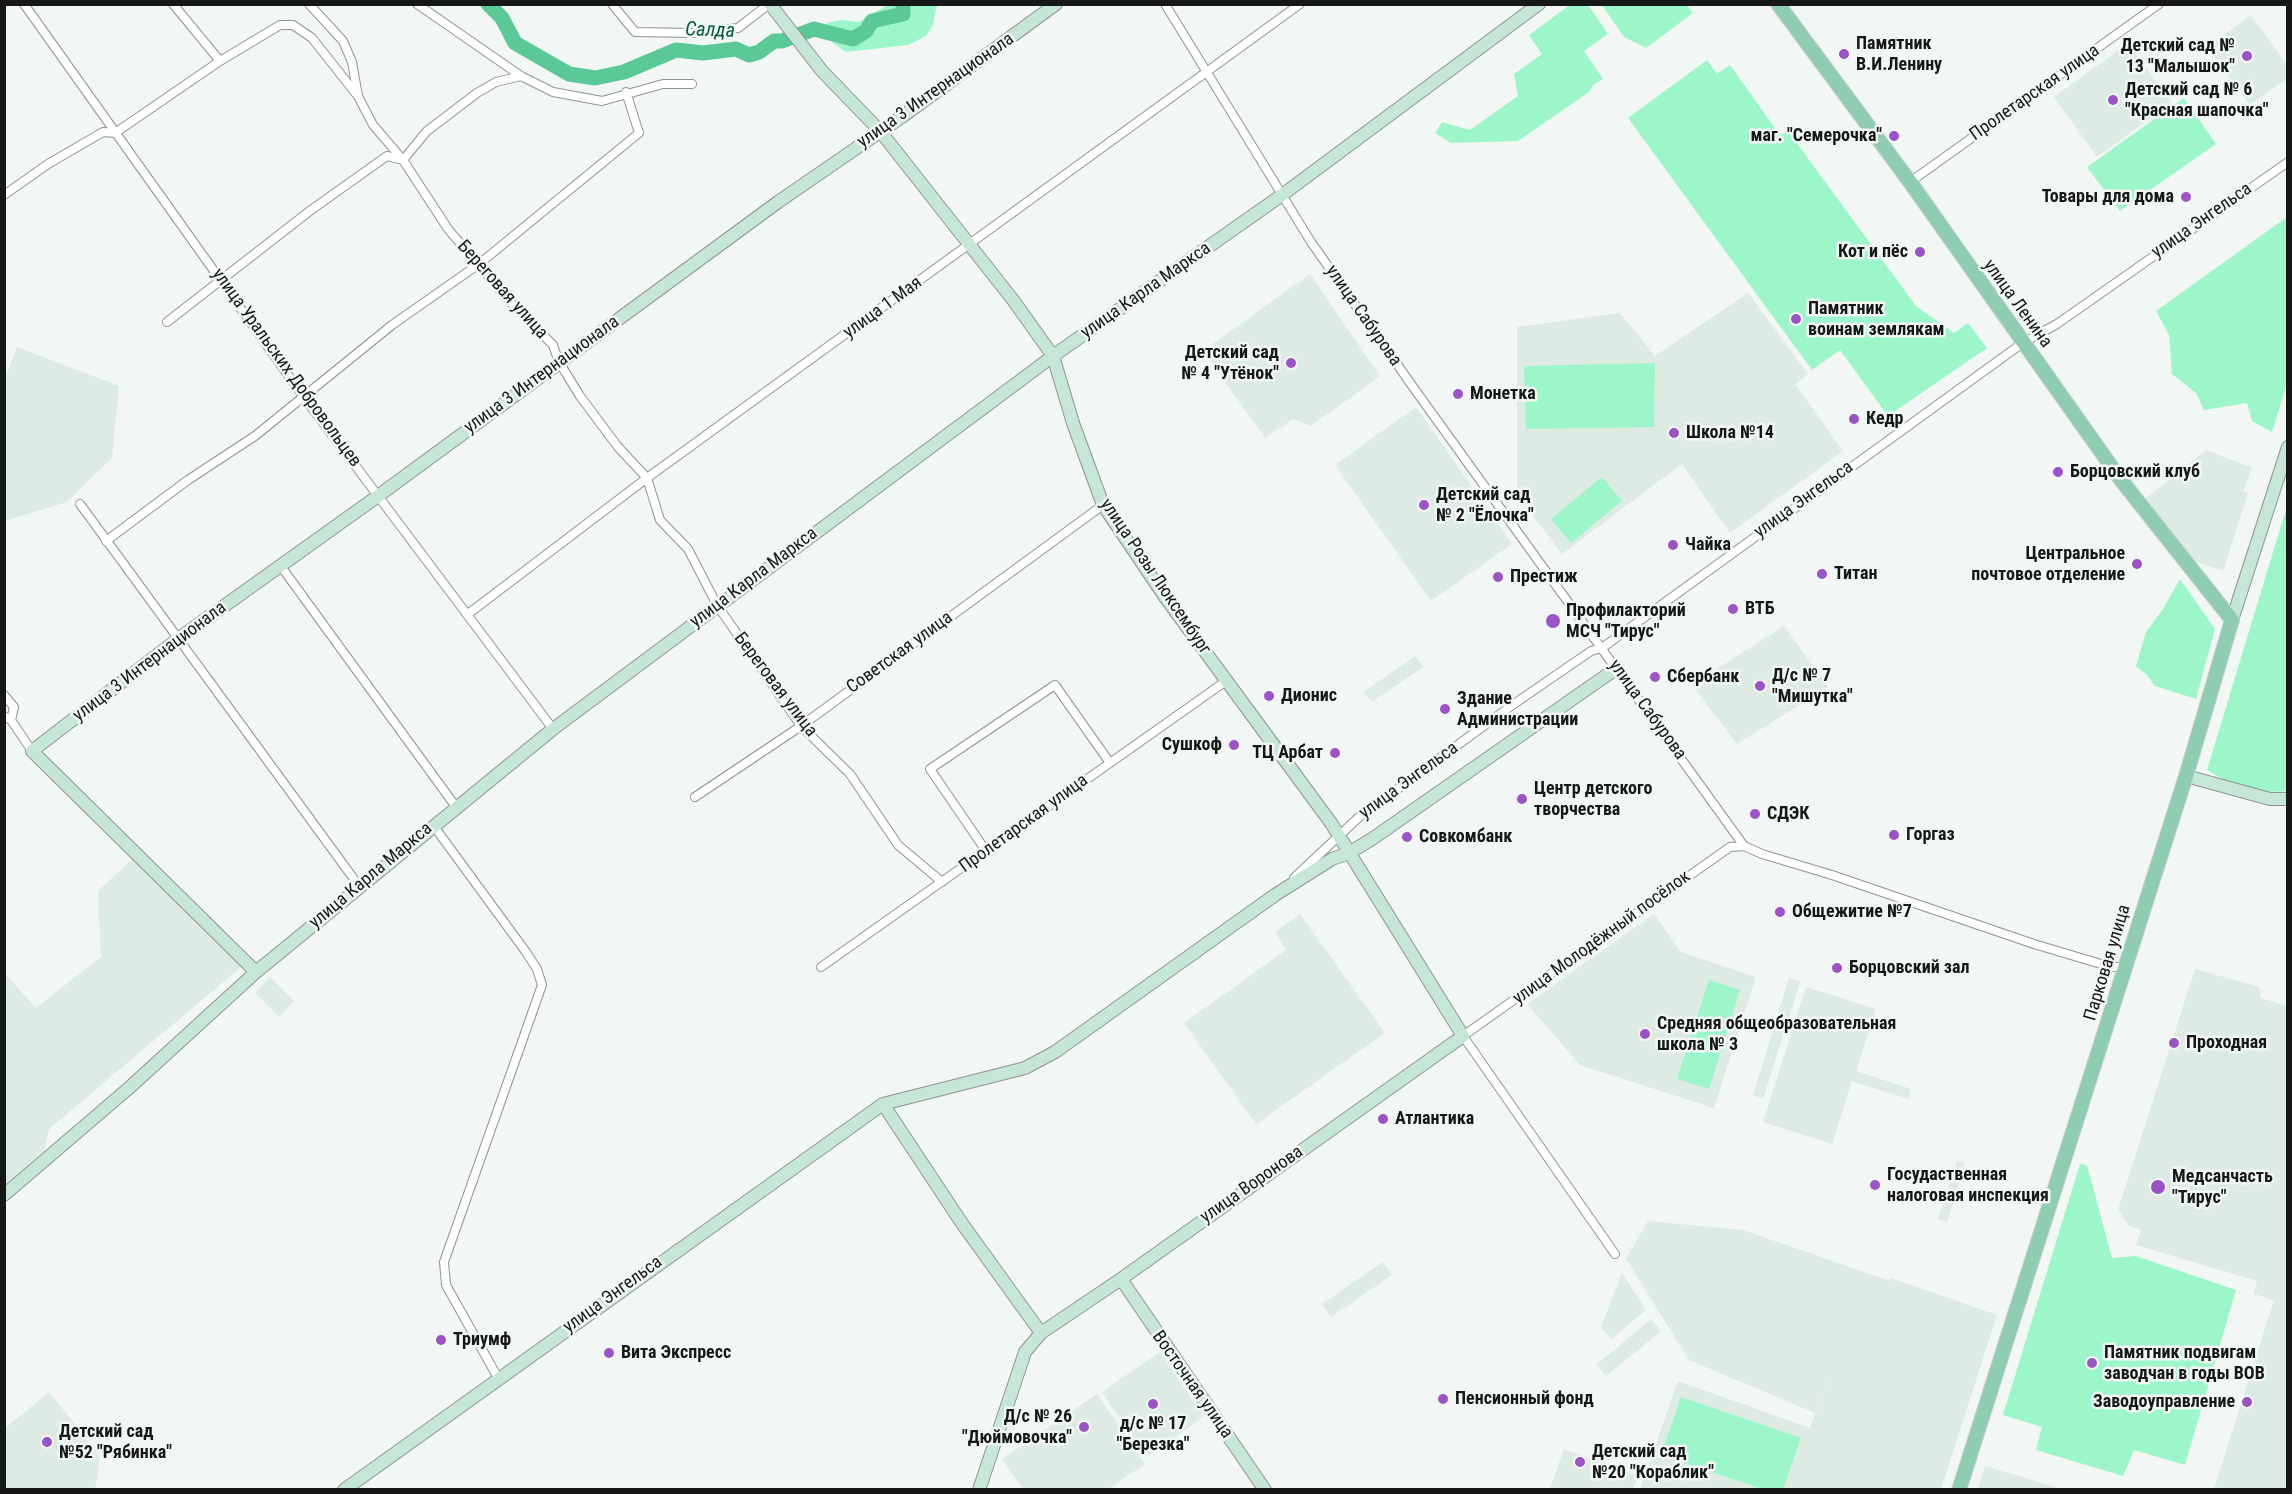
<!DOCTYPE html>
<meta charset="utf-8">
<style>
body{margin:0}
#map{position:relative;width:2292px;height:1494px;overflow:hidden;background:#f2f6f4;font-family:"Roboto Condensed",sans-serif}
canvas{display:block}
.frame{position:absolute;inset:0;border:6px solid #161817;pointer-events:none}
</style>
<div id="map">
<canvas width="2292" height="1494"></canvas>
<div class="frame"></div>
</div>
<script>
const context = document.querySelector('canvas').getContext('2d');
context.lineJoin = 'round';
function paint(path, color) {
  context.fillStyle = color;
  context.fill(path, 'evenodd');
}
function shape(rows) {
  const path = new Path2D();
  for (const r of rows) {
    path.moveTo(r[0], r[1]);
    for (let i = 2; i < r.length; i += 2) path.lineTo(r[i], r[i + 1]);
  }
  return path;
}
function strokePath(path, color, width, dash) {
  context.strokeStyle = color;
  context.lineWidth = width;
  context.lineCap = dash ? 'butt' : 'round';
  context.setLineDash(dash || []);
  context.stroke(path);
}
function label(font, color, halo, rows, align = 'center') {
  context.font = font + ' "Roboto Condensed",sans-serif';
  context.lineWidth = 5;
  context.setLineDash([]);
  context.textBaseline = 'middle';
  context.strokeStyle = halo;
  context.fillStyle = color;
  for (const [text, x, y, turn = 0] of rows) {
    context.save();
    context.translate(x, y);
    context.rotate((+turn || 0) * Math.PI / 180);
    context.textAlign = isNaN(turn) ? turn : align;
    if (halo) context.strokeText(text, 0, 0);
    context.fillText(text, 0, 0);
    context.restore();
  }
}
paint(shape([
 [2251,15,2287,65,2288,78,2250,105,2207,47],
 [2128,43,2172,103,2097,157,2054,97],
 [1310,274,1380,376,1311,426,1293,419,1265,438,1203,351],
 [1748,293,1808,374,1795,384,1843,451,1730,533,1682,464,1562,554,1517,495,1517,327,1620,313,1655,356],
 [17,347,119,386,112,458,67,502,5,521,5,379],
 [1416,407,1512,544,1431,601,1335,465],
 [2206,450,2252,468,2243,491,2248,493,2223,571,2190,560,2144,500],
 [1784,626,1828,687,1737,744,1692,685],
 [1415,656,1423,667,1372,702,1364,692],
 [132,859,241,967,49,1129,45,1149,5,1185,5,974,36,1008,101,957,98,891],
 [1300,914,1385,1033,1256,1124,1184,1023,1286,950,1275,932],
 [1654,914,1681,952,1756,977,1714,1108,1580,1065,1527,1004],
 [2195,969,2259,987,2261,998,2287,1006,2287,1489,2214,1489,2274,1300,2254,1294,2257,1281,2136,1245,2141,1230,2129,1226,2118,1210],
 [270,977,294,1001,279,1017,255,993],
 [1789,978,1800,982,1763,1099,1753,1095],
 [1806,987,1876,1009,1856,1071,1911,1089,1908,1099,1852,1081,1832,1144,1763,1122],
 [1957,1161,1965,1163,1947,1222,1938,1219],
 [1648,1221,1743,1230,1890,1281,1891,1278,1997,1315,1941,1489,1640,1489,1678,1381,1810,1428,1837,1353,1815,1413,1689,1360,1626,1259],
 [1383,1262,1392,1275,1331,1317,1322,1304],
 [1622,1273,1646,1310,1611,1339,1601,1327],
 [1651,1319,1661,1331,1606,1376,1596,1365],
 [1160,1352,1204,1417,1146,1457,1102,1392],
 [49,1392,100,1456,95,1489,5,1489,5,1428],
 [1097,1394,1145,1464,1108,1489,1023,1489,1002,1459],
 [1564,1449,1638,1476,1633,1489,1550,1489],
 [1985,1466,2062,1489,1978,1489]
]), '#deeae4');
paint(shape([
 [1571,4,1588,5,1608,34,1584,51,1603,79,1593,85,1589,92,1518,141,1451,143,1435,133,1442,122,1470,130,1518,96,1514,74,1542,54,1529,35],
 [888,5,937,5,933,25,926,36,908,45,846,52,833,43,827,23,841,20,859,22],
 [1602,5,1687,5,1693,13,1646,48,1624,37],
 [1707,60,1717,74,1730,65,1780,135,1788,131,1916,306,1954,333,1968,323,1987,348,1888,416,1840,350,1812,370,1628,118],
 [2184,98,2216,144,2120,211,2087,167],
 [2287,217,2287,384,2272,432,2252,421,2247,403,2204,410,2196,393,2172,374,2169,335,2156,311],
 [1655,363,1654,427,1526,429,1524,366],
 [1602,477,1622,501,1571,543,1551,519],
 [2287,506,2287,791,2267,792,2224,780,2207,770],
 [2180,579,2215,629,2196,699,2155,686,2146,674,2136,666,2146,632,2163,609],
 [1709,980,1740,990,1709,1089,1677,1079],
 [2080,1164,2087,1165,2112,1258,2136,1256,2236,1290,2185,1465,2134,1450,2123,1476,2036,1450,2042,1427,2003,1415],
 [1681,1397,1801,1438,1783,1489,1762,1489,1661,1455]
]), '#9cf6c9');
strokePath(shape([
 [488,4,502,18,515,43,569,74,595,78,624,72,676,50,703,53,736,49,749,55,759,52,774,41,782,41,814,29,853,39,866,31,872,21,903,14,903,4]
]), '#5bc997', 15);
const street = shape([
 [24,4,303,396,553,729],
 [173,4,220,61],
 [309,4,343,41,352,62,358,96,373,125,403,160,448,229,513,305,553,345,559,362,580,396,618,447,647,478,660,520,688,549,717,605,801,726,850,774,898,845,942,882],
 [417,4,521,76,553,92,602,101,663,84,692,84],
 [612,4,635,32,693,33,738,28,769,4],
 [1165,4,1311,242,1418,394,1744,846,1762,854,1832,875,2034,944,2111,967,2125,967],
 [1910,182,2159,4],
 [4,195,48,164,103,132,115,133,220,61,280,25,293,25,312,38,357,95],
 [167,322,311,210,387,156,403,160,427,131,477,93,496,82,521,76],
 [80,504,359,886],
 [106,541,188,480,255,436,392,325,479,264,639,133,626,92],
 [280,565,456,807],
 [468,614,647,478,1300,4],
 [4,695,14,707,11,720],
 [4,716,11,720,32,751],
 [695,797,801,726,1103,505],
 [433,825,526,952,537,969,542,985,444,1262,446,1285,498,1378],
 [986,851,930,769,1055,685,1110,763],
 [1294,878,1358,818,1511,706,1591,651,1602,648,2024,342,2057,324,2288,162],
 [821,967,1226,681],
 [1615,1254,1463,1036,1730,847,1744,846]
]);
const secondary = shape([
 [770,4,822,71,880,131,1013,300,1053,356,1073,423,1103,505,1165,597,1331,823,1463,1036,1121,1279,1041,1333,1025,1352,979,1490],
 [2232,620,2288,447],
 [2186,776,2270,799,2288,799],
 [256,972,32,751,178,639,378,496,778,202,903,116,1056,4],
 [883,1104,961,1222,1041,1333],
 [4,1195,129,1088,256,972,553,729,1053,356,1282,195,1539,4],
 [1121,1279,1265,1490],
 [344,1490,883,1104,1025,1068,1055,1052,1275,895,1332,859,1349,853,1372,839,1617,668]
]);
const primary = shape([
 [1778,4,1910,182,2121,480,2232,620,2186,776,1959,1490]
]);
strokePath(street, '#909492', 10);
strokePath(secondary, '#909492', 14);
strokePath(primary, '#d0d1d1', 16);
strokePath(street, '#fff', 8);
strokePath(secondary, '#c6e6d8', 12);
strokePath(primary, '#8ecdb1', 14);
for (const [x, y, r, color] of [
 [1844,54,6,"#9c53c6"],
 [2247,56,6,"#9c53c6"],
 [2113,100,6,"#9c53c6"],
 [1894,136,6,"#9c53c6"],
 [2186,197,6,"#9c53c6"],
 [1920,252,6,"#9c53c6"],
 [1796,319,6,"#9c53c6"],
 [1291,363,6,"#9c53c6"],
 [1458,394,6,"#9c53c6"],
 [1854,419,6,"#9c53c6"],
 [1674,433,6,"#9c53c6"],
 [2058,472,6,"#9c53c6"],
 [1424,505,6,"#9c53c6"],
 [1673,545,6,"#9c53c6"],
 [2137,564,6,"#9c53c6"],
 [1822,574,6,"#9c53c6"],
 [1498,577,6,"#9c53c6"],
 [1733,609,6,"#9c53c6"],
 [1553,621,8,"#9c53c6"],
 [1655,677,6,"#9c53c6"],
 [1760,686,6,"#9c53c6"],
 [1269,696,6,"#9c53c6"],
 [1445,709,6,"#9c53c6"],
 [1234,745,6,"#9c53c6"],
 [1335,753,6,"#9c53c6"],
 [1522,799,6,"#9c53c6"],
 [1755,814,6,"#9c53c6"],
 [1894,835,6,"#9c53c6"],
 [1407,837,6,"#9c53c6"],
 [1780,912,6,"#9c53c6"],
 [1837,968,6,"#9c53c6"],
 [1645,1034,6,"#9c53c6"],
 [2174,1043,6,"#9c53c6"],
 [1383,1119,6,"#9c53c6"],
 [1875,1185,6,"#9c53c6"],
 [2158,1187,8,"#9c53c6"],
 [441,1340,6,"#9c53c6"],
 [609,1353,6,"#9c53c6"],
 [2092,1363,6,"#9c53c6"],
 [1443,1399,6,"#9c53c6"],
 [2247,1402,6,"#9c53c6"],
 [1153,1404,6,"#9c53c6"],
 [1084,1427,6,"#9c53c6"],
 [47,1442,6,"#9c53c6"],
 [1580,1462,6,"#9c53c6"]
]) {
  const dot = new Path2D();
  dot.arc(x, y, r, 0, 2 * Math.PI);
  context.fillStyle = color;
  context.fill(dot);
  strokePath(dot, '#f2f6f4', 2);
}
label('bold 18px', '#161817', '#f2f6f4', [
 ["Памятник",1856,44],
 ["В.И.Ленину",1856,65],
 ["Детский сад №",2235,46,"right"],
 ["13 \"Малышок\"",2235,67,"right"],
 ["Детский сад № 6",2125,90],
 ["\"Красная шапочка\"",2125,111],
 ["маг. \"Семерочка\"",1882,136,"right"],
 ["Товары для дома",2174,197,"right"],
 ["Кот и пёс",1908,252,"right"],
 ["Памятник",1808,309],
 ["воинам землякам",1808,330],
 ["Детский сад",1279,353,"right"],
 ["№ 4 \"Утёнок\"",1279,374,"right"],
 ["Монетка",1470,394],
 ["Кедр",1866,419],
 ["Школа №14",1686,433],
 ["Борцовский клуб",2070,472],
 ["Детский сад",1436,495],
 ["№ 2 \"Ёлочка\"",1436,516],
 ["Чайка",1685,545],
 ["Центральное",2125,554,"right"],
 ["почтовое отделение",2125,575,"right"],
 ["Титан",1834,574],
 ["Престиж",1510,577],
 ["ВТБ",1745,609],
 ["Профилакторий",1566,611],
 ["МСЧ \"Тирус\"",1566,632],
 ["Д/с № 7",1772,676],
 ["\"Мишутка\"",1772,697],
 ["Сбербанк",1667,677],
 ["Дионис",1281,696],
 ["Здание",1457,699],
 ["Администрации",1457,720],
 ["Сушкоф",1222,745,"right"],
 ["ТЦ Арбат",1323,753,"right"],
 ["Центр детского",1534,789],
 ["творчества",1534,810],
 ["СДЭК",1767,814],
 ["Горгаз",1906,835],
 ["Совкомбанк",1419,837],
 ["Общежитие №7",1792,912],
 ["Борцовский зал",1849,968],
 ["Средняя общеобразовательная",1657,1024],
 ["школа № 3",1657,1045],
 ["Проходная",2186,1043],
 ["Атлантика",1395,1119],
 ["Госудаственная",1887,1175],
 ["налоговая инспекция",1887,1196],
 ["Медсанчасть",2172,1177],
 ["\"Тирус\"",2172,1198],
 ["Триумф",453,1340],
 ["Вита Экспресс",621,1353],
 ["Памятник подвигам",2104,1353],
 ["заводчан в годы ВОВ",2104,1374],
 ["Пенсионный фонд",1455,1399],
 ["Заводоуправление",2235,1402,"right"],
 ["Д/с № 26",1072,1417,"right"],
 ["\"Дюймовочка\"",1072,1438,"right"],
 ["д/с № 17",1153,1424,"center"],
 ["\"Березка\"",1153,1445,"center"],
 ["Детский сад",59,1432],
 ["№52 \"Рябинка\"",59,1453],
 ["Детский сад",1592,1452],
 ["№20 \"Кораблик\"",1592,1473]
], 'left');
label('18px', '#161817', '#f2f6f4', [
 ["улица 3 Интернационала",936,91,-35],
 ["Пролетарская улица",2035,93,-35],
 ["улица Энгельса",2202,221,-35],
 ["Береговая улица",502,290,48],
 ["улица Карла Маркса",1146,291,-35],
 ["улица Ленина",2017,304,54],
 ["улица 1 Мая",883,308,-36],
 ["улица Сабурова",1363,316,55],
 ["улица Уральских Добровольцев",286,368,54],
 ["улица 3 Интернационала",542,375,-36],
 ["улица Энгельса",1804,500,-36],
 ["улица Розы Люксембург",1155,577,56],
 ["улица Карла Маркса",754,578,-37],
 ["Советская улица",900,653,-36],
 ["улица 3 Интернационала",150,662,-37],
 ["Береговая улица",775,685,53],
 ["улица Сабурова",1647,710,54],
 ["улица Энгельса",1409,781,-36],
 ["Пролетарская улица",1024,824,-36],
 ["улица Карла Маркса",371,876,-40],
 ["улица Молодёжный посёлок",1602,938,-36],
 ["Парковая улица",2108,963,-73],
 ["улица Воронова",1252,1185,-35],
 ["улица Энгельса",613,1295,-36],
 ["Восточная улица",1192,1385,55]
]);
label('italic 20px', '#005c3c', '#f2f6f4', [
 ["Салда",710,31,2]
]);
</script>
